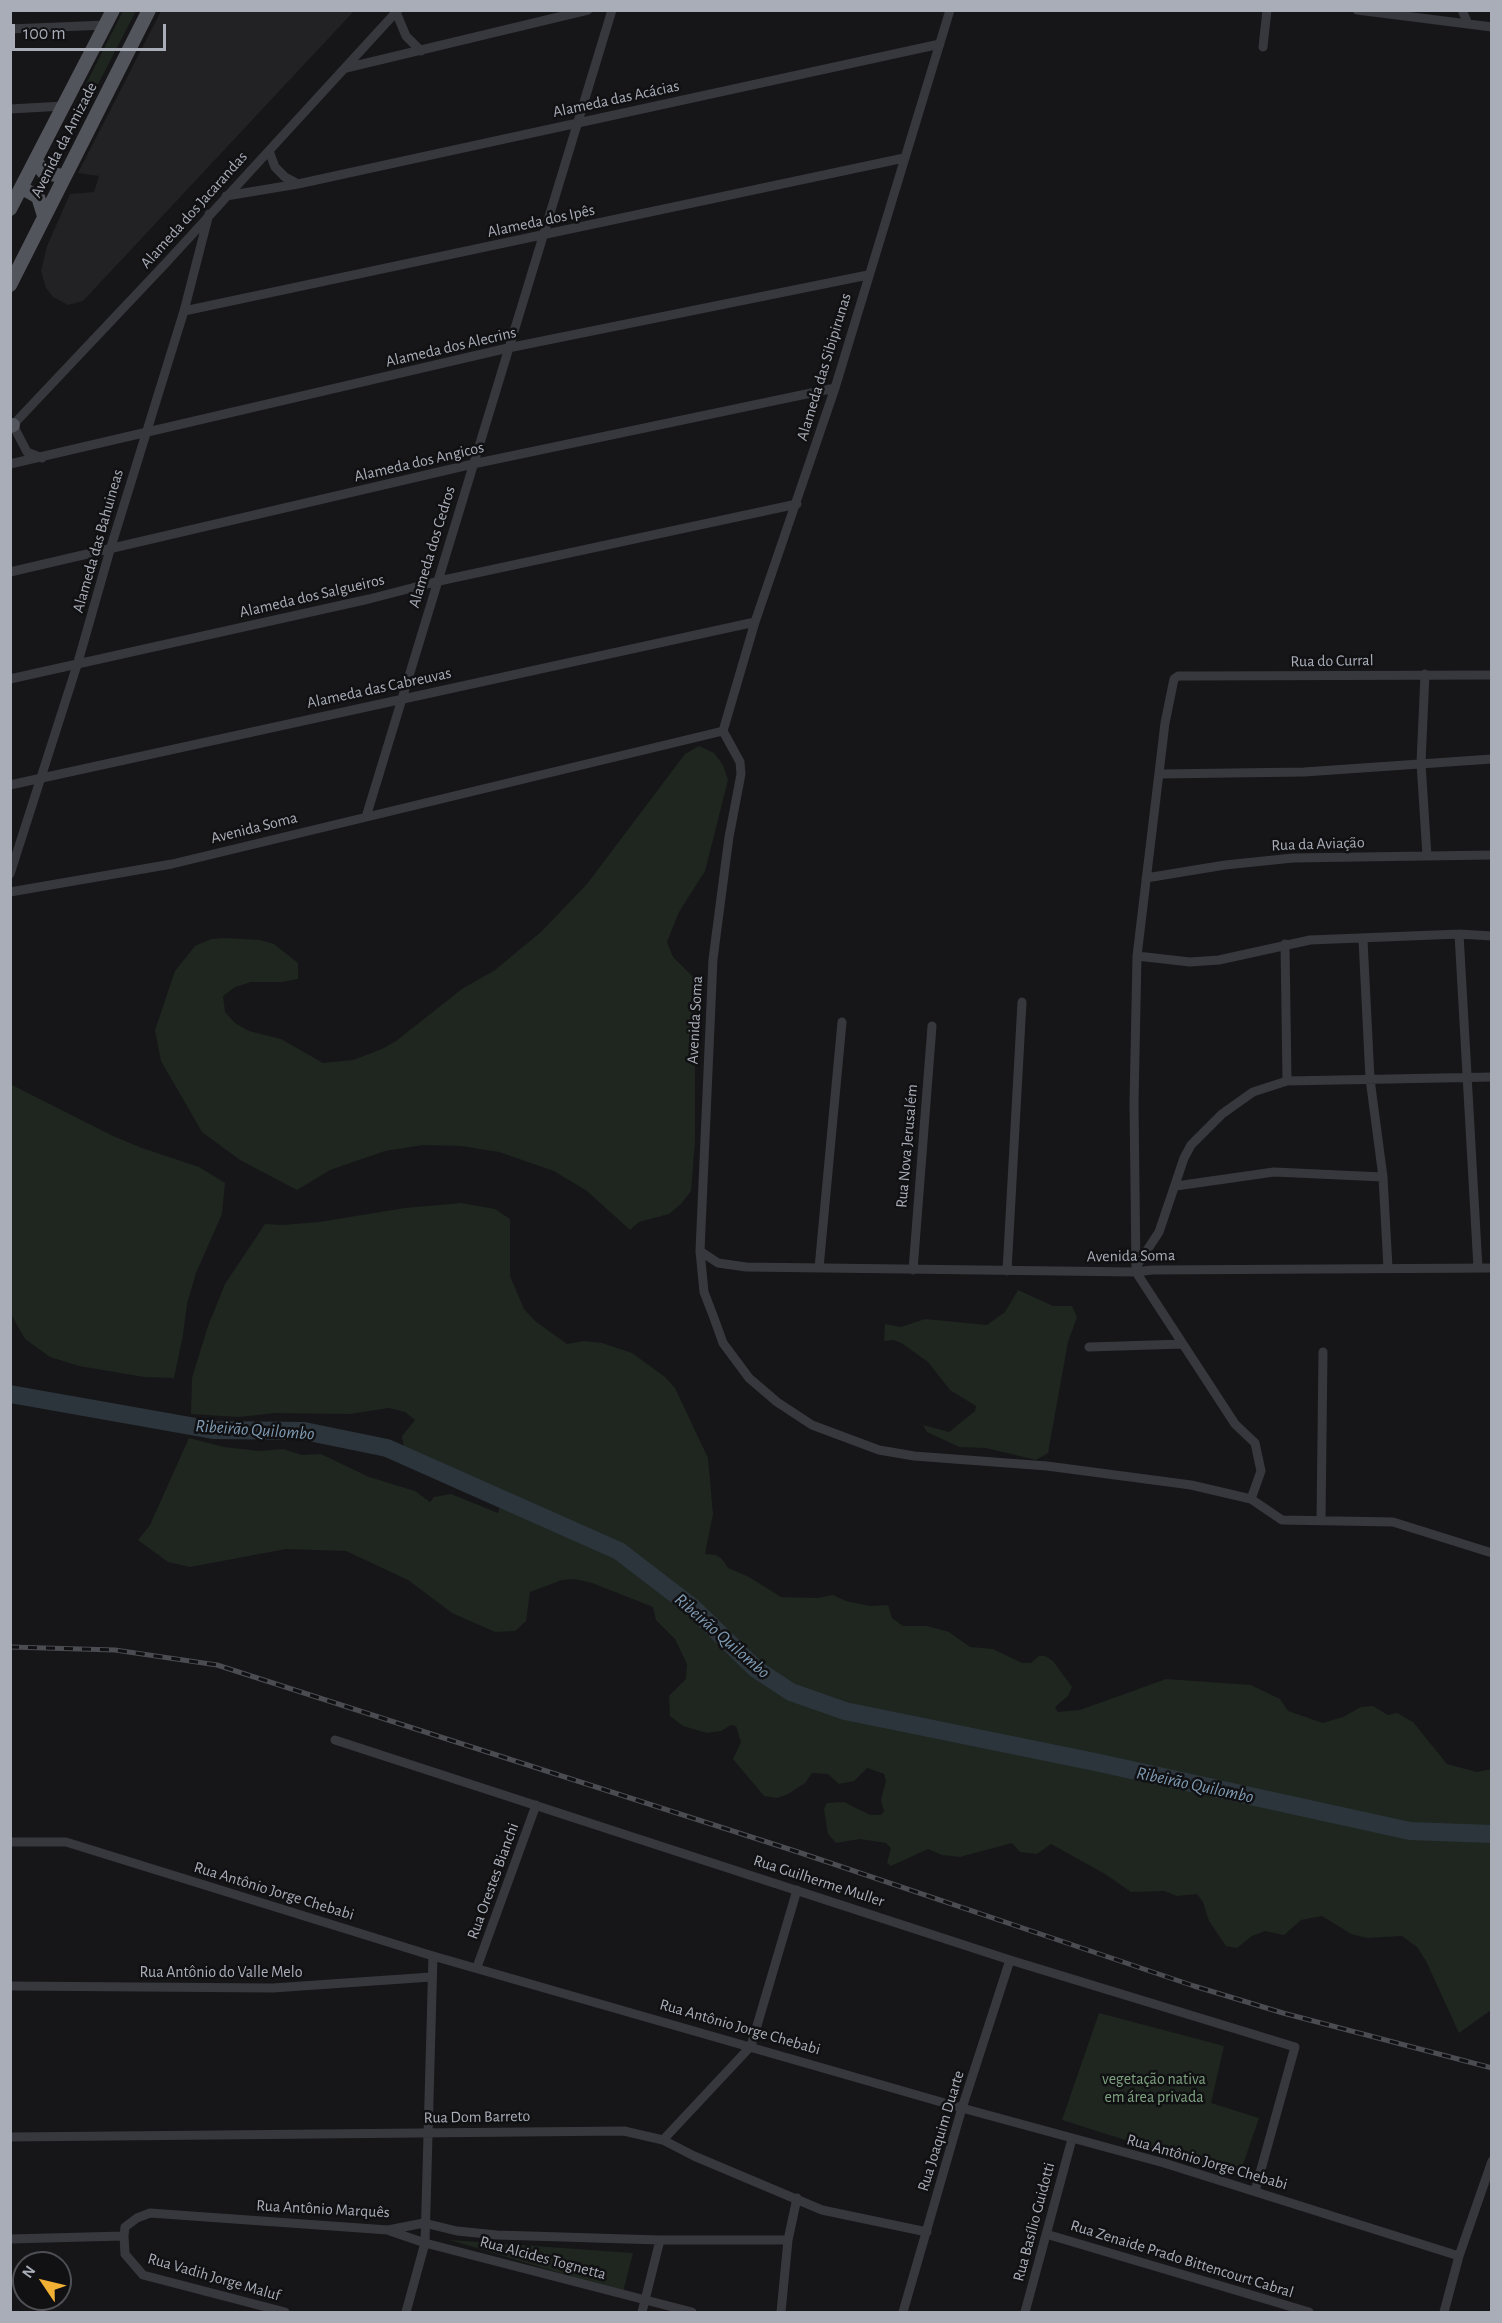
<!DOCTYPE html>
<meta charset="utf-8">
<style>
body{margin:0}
#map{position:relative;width:1502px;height:2323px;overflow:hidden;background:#161618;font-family:"Alegreya Sans",sans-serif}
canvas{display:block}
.frame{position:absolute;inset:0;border:12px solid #a8adb8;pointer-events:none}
.north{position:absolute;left:12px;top:2251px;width:60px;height:60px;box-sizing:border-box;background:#111113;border:2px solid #4d4f55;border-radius:50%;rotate:305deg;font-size:16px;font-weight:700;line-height:24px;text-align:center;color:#a8adb8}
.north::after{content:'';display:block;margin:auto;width:21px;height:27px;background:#f2b134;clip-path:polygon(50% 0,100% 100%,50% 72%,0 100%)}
.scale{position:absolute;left:12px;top:24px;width:154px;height:27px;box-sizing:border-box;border:3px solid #a8adb8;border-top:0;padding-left:8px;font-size:18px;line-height:21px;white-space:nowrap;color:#a8adb8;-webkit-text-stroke:4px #111113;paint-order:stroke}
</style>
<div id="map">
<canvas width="1502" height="2323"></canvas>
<div class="frame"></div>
<div class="north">N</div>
<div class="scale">100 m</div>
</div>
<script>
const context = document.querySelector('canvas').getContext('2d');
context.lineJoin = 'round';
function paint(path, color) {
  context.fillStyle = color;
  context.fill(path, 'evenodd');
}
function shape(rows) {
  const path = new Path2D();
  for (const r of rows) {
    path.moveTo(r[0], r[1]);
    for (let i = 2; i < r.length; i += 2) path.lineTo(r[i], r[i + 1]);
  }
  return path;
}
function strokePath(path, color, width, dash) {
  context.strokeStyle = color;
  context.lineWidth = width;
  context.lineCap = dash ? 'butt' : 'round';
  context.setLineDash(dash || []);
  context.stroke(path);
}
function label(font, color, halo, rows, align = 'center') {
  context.font = font + ' "Alegreya Sans",sans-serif';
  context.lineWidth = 5;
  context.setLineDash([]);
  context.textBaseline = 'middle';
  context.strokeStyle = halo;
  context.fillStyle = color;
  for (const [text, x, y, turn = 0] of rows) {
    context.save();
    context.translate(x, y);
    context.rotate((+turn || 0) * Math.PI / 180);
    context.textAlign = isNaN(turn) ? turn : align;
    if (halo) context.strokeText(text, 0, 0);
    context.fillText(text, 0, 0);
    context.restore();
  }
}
paint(shape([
 [161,11,354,11,83,301,68,305,53,297,46,288,41,271,47,246,70,194,94,192,99,176,78,173]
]), '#222225');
paint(shape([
 [123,11,136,11,67,144,87,82],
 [699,746,714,753,723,765,728,780,705,871,679,912,667,942,673,957,695,979,698,1011,695,1061,695,1141,691,1191,681,1204,669,1214,639,1222,630,1230,587,1191,554,1171,499,1152,461,1146,423,1145,385,1151,330,1170,297,1190,240,1160,202,1132,161,1061,155,1030,175,971,195,946,211,939,226,938,260,940,274,944,298,963,298,979,282,982,251,982,235,987,223,996,225,1012,235,1023,249,1031,281,1039,323,1063,353,1060,382,1049,396,1041,462,989,495,970,542,931,587,884,685,754],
 [10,1084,113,1136,142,1148,199,1167,225,1183,222,1214,196,1273,187,1304,183,1335,174,1378,144,1377,79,1366,50,1357,25,1339,11,1314],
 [461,1203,495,1209,510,1219,510,1276,524,1309,535,1321,567,1344,584,1341,602,1343,632,1353,665,1377,675,1388,708,1458,713,1514,705,1554,716,1555,722,1559,728,1568,749,1577,781,1597,818,1598,833,1595,846,1601,870,1606,888,1605,892,1618,903,1626,927,1626,949,1632,970,1647,993,1649,1022,1663,1031,1663,1039,1656,1045,1656,1053,1661,1072,1687,1068,1696,1055,1707,1058,1712,1080,1710,1166,1679,1251,1685,1280,1699,1288,1711,1323,1723,1343,1717,1361,1707,1373,1706,1388,1715,1397,1713,1413,1722,1447,1764,1477,1772,1491,1769,1491,2010,1459,2033,1426,1961,1417,1947,1402,1936,1367,1938,1351,1934,1322,1916,1301,1920,1284,1935,1265,1931,1252,1936,1237,1948,1226,1946,1209,1921,1203,1902,1197,1894,1177,1896,1164,1891,1131,1892,1105,1874,1051,1844,1037,1854,1020,1852,1012,1843,960,1857,942,1855,928,1849,891,1866,887,1863,891,1848,886,1843,860,1839,836,1843,828,1834,824,1809,827,1803,844,1802,870,1815,881,1815,884,1811,881,1800,886,1781,884,1774,867,1768,854,1781,839,1784,828,1774,812,1773,805,1783,788,1794,777,1798,764,1796,733,1759,741,1742,736,1726,731,1725,721,1731,707,1733,683,1726,670,1716,669,1696,686,1679,687,1664,675,1639,656,1620,653,1607,592,1583,574,1579,562,1580,530,1592,526,1621,515,1631,495,1632,452,1613,408,1580,346,1551,286,1549,190,1567,168,1562,138,1540,150,1525,189,1438,224,1447,259,1451,283,1449,302,1455,321,1454,369,1477,415,1491,430,1502,434,1497,451,1494,498,1513,503,1495,489,1484,406,1458,402,1436,415,1420,405,1412,389,1408,350,1414,275,1413,239,1417,191,1414,192,1378,208,1326,225,1284,265,1224,283,1225,319,1222,405,1208],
 [1018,1290,1053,1306,1072,1306,1077,1317,1068,1342,1048,1453,1036,1460,986,1448,959,1447,927,1432,923,1425,949,1432,975,1411,976,1406,950,1390,928,1362,903,1344,894,1340,884,1341,885,1324,901,1327,925,1319,987,1325,1005,1312],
 [1099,2013,1224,2046,1211,2103,1259,2118,1239,2176,1062,2120],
 [450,2240,633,2253,623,2292]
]), '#1e261f');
strokePath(shape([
 [10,1394,213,1430,304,1431,387,1448,619,1551,692,1607,756,1669,791,1692,845,1711,1095,1762,1410,1831,1492,1834]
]), '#2c353c', 18);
strokePath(shape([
 [1357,10,1492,27],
 [1462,10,1468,24],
 [396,12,406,36,421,51],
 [10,29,106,25],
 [1263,47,1267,10],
 [346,68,588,10],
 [10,109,64,106],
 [269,151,275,167,285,177,298,184],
 [226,196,298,184,940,44],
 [184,311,904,158],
 [13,425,27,452,42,458],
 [10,428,165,264,398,10],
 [10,464,508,348,868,275],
 [10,572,473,464,835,388],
 [1425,674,1421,763,1427,856],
 [10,679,369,599,439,581,797,504],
 [723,731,740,762,741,774,729,837,713,959,700,1251,704,1292,714,1318,723,1343,749,1378,777,1402,812,1425,879,1450,914,1456,1047,1466,1191,1485,1251,1499,1282,1520,1393,1522,1492,1553],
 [723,731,755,622,835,388,950,10],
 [1160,774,1304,772,1492,759],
 [10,785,755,622],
 [366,817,612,10],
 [10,874,78,662,110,550,184,311,209,214],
 [1146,878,1225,865,1293,858,1492,855],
 [10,892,172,864,723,731],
 [1459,934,1478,1268],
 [1363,940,1370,1079,1383,1177,1388,1268],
 [1285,944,1287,1081],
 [1137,956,1190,962,1219,960,1310,940,1459,934,1492,936],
 [1176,1186,1274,1172,1383,1177],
 [700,1251,718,1263,746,1267,1136,1272,1152,1270,1492,1268],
 [1138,1264,1159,1232,1184,1158,1191,1145,1222,1114,1253,1092,1287,1081,1492,1077],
 [819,1268,842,1022],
 [913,1270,932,1026],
 [1007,1271,1022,1002],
 [1089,1347,1183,1344],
 [1251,1499,1261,1471,1255,1443,1235,1424,1136,1272,1134,1103,1137,956,1165,723,1174,679,1178,676,1191,676,1492,675],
 [1321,1521,1323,1352],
 [335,1740,1010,1960,1295,2047,1255,2191],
 [10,1842,66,1842,433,1956,962,2108,1164,2163,1459,2256],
 [477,1967,536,1805],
 [10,1986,273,1988,431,1977],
 [10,2137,624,2131,663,2140,694,2156,822,2210,927,2232],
 [663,2140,751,2046,797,1890],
 [390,2231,425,2243,692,2312],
 [1046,2234,1309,2312],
 [124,2236,125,2254,143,2275,285,2312],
 [10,2239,124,2236,125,2227,137,2218,150,2213,388,2230,424,2223,457,2231,497,2235,660,2240,788,2240],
 [406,2312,425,2243,433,1956],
 [642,2312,660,2240],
 [781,2312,788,2240,797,2198],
 [903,2312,962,2108,1010,1960],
 [1025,2312,1072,2139],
 [1444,2312,1459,2256,1492,2161]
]), '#37383d', 9);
strokePath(shape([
 [36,161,44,173,63,176],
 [22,188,38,197,44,216],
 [10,209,113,10],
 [10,285,149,10],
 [10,426,13,425]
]), '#53555c', 14);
const rail = shape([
 [10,1647,115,1650,217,1665,798,1852,1194,1986,1283,2013,1492,2068]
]);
strokePath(rail, '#4a4c52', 5);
strokePath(rail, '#111113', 3, [9]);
label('16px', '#a8adb8', '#111113', [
 ["Alameda das Acácias",616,99,-12],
 ["Avenida da Amizade",64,140,-63],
 ["Alameda dos Jacarandas",194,210,-48],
 ["Alameda dos Ipês",541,221,-12],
 ["Alameda dos Alecrins",451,347,-13],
 ["Alameda das Sibipirunas",824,367,-73],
 ["Alameda dos Angicos",419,462,-13],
 ["Alameda das Bahuineas",98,541,-74],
 ["Alameda dos Cedros",432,547,-73],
 ["Alameda dos Salgueiros",312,596,-13],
 ["Rua do Curral",1332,661,-1],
 ["Alameda das Cabreuvas",379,688,-12],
 ["Avenida Soma",254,828,-14],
 ["Rua da Aviação",1318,844,-2],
 ["Avenida Soma",695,1020,-87],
 ["Rua Nova Jerusalém",907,1146,-85],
 ["Avenida Soma",1131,1256,-1],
 ["Rua Orestes Bianchi",493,1881,-70],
 ["Rua Guilherme Muller",819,1881,18],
 ["Rua Antônio Jorge Chebabi",274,1891,17],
 ["Rua Antônio do Valle Melo",221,1972],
 ["Rua Antônio Jorge Chebabi",740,2027,16],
 ["Rua Dom Barreto",477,2117,-1],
 ["Rua Joaquim Duarte",941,2131,-73],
 ["Rua Antônio Jorge Chebabi",1207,2162,16],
 ["Rua Antônio Marquês",323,2209,3],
 ["Rua Basílio Guidotti",1034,2222,-75],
 ["Rua Alcides Tognetta",543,2258,15],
 ["Rua Zenaide Prado Bittencourt Cabral",1182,2259,17],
 ["Rua Vadih Jorge Maluf",214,2277,16]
]);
label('16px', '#7fa381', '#111113', [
 ["vegetação nativa",1154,2079],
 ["em área privada",1154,2097]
]);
label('italic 18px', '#7f9bb3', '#111113', [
 ["Ribeirão Quilombo",255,1430,4],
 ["Ribeirão Quilombo",722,1636,41],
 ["Ribeirão Quilombo",1195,1785,12]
]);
</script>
